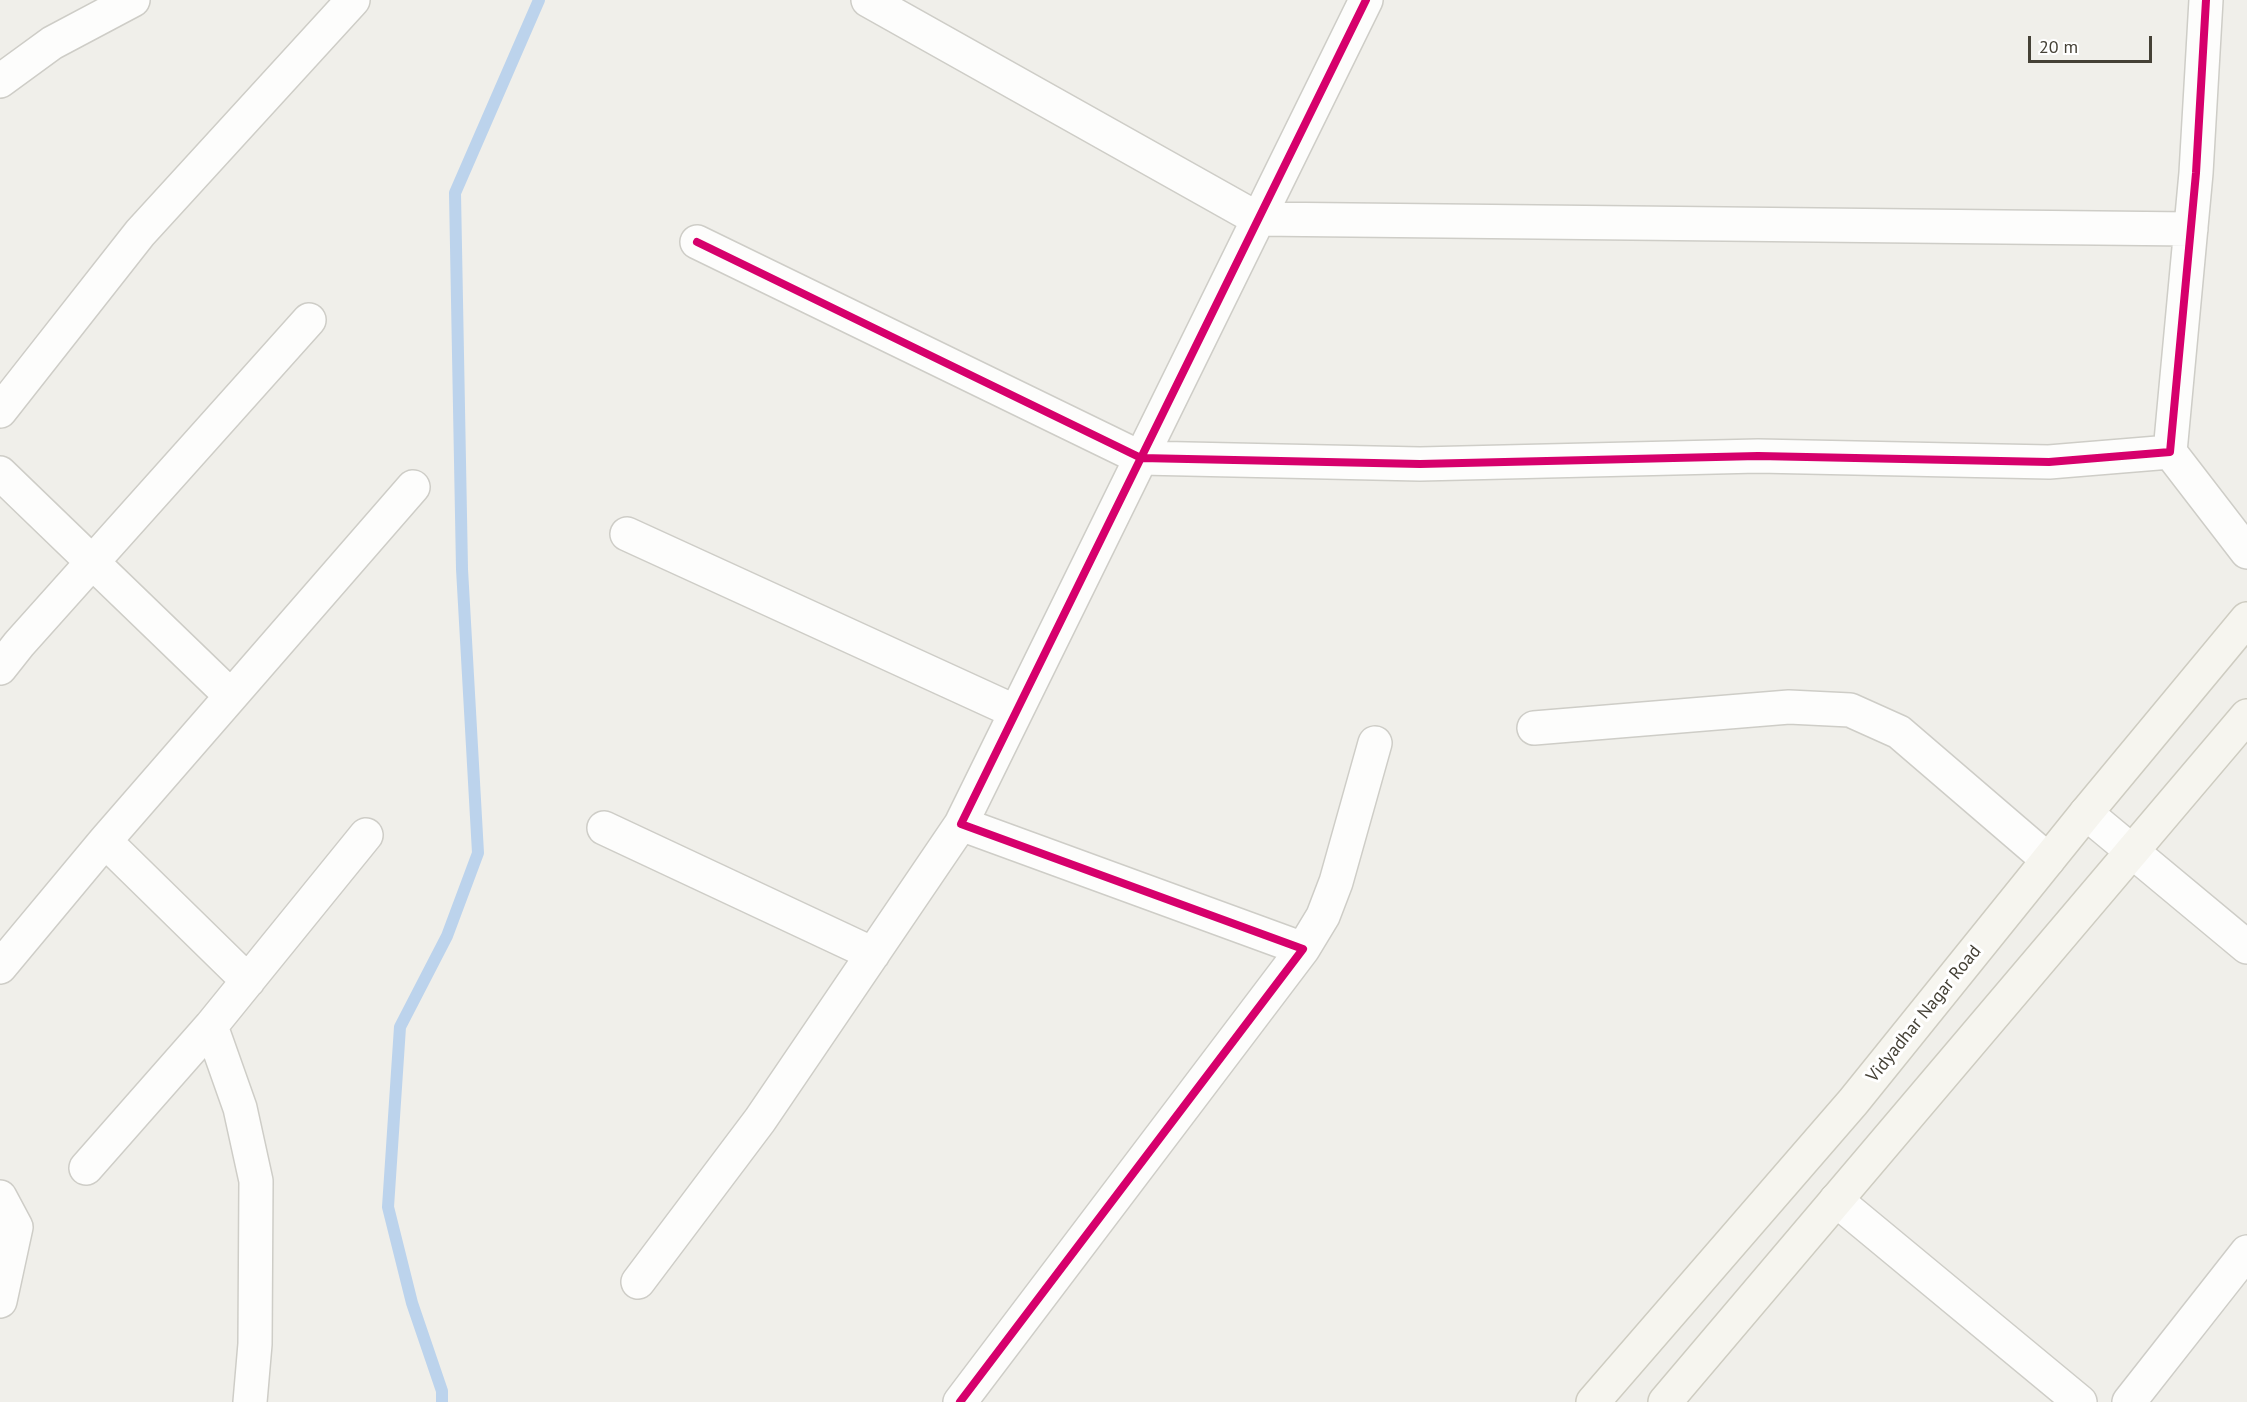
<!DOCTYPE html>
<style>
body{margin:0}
#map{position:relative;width:2247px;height:1402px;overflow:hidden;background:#f0efea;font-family:"PT Sans",sans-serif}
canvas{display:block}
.scale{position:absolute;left:2028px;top:36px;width:124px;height:27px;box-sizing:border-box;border:3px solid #454136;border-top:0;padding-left:8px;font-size:18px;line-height:21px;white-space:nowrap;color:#454136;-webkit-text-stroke:4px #fff;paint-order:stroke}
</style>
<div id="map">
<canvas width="2247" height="1402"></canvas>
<div class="scale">20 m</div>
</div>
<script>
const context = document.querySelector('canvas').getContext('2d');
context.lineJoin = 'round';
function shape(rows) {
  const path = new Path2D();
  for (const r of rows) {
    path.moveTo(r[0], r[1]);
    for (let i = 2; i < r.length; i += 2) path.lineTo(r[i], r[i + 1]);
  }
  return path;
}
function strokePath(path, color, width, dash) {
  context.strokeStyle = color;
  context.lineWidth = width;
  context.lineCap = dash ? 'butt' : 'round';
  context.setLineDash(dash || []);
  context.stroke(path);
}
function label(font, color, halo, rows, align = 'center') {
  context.font = font + ' "PT Sans",sans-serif';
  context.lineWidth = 6;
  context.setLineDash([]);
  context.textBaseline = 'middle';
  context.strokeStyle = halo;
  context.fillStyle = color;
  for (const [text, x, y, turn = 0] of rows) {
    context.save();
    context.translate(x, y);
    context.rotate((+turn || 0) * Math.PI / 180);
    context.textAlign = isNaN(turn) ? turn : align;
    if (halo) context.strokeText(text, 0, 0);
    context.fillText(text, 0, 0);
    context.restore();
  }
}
strokePath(shape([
 [442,1402,442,1391,412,1303,388,1207,400,1027,447,936,478,853,462,569,455,193,539,0]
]), '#bcd3ec', 12);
const street = shape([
 [868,0,1258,219,2191,229],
 [0,81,52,43,133,0],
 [697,242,1141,458,1420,464,1758,456,2049,462,2170,452,2196,173,2206,0],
 [0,411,140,233,353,0],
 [2170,452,2247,552],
 [0,473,231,696],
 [627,534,1016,712],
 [0,668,19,644,309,320],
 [1534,728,1789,707,1850,710,1899,732,2048,860],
 [2086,813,2247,947],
 [604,828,873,954],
 [105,841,248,981],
 [1303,949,1323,916,1336,882,1375,743],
 [0,967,105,841,413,487],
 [211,1026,240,1108,256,1181,255,1344,250,1402],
 [86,1168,211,1026,366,835],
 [0,1197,16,1227,0,1301],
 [1836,1200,2080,1402],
 [638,1282,760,1120,961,824],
 [960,1402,1303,949,961,824,1366,0],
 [2129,1402,2247,1252]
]);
const secondary = shape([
 [1593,1402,1853,1102,2086,813,2247,619],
 [1665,1402,2247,716]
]);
strokePath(street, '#cecdc7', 36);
strokePath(secondary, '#ceccc1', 36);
strokePath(street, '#fdfdfc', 33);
strokePath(secondary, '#f6f5ef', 33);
strokePath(shape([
 [697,242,1141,458,1420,464,1758,456,2049,462,2170,452,2196,173,2206,0],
 [960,1402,1303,949,961,824,1366,0]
]), '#d6006c', 8);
label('18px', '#454136', '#fff', [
 ["Vidyadhar Nagar Road",1924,1014,-51]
]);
</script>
